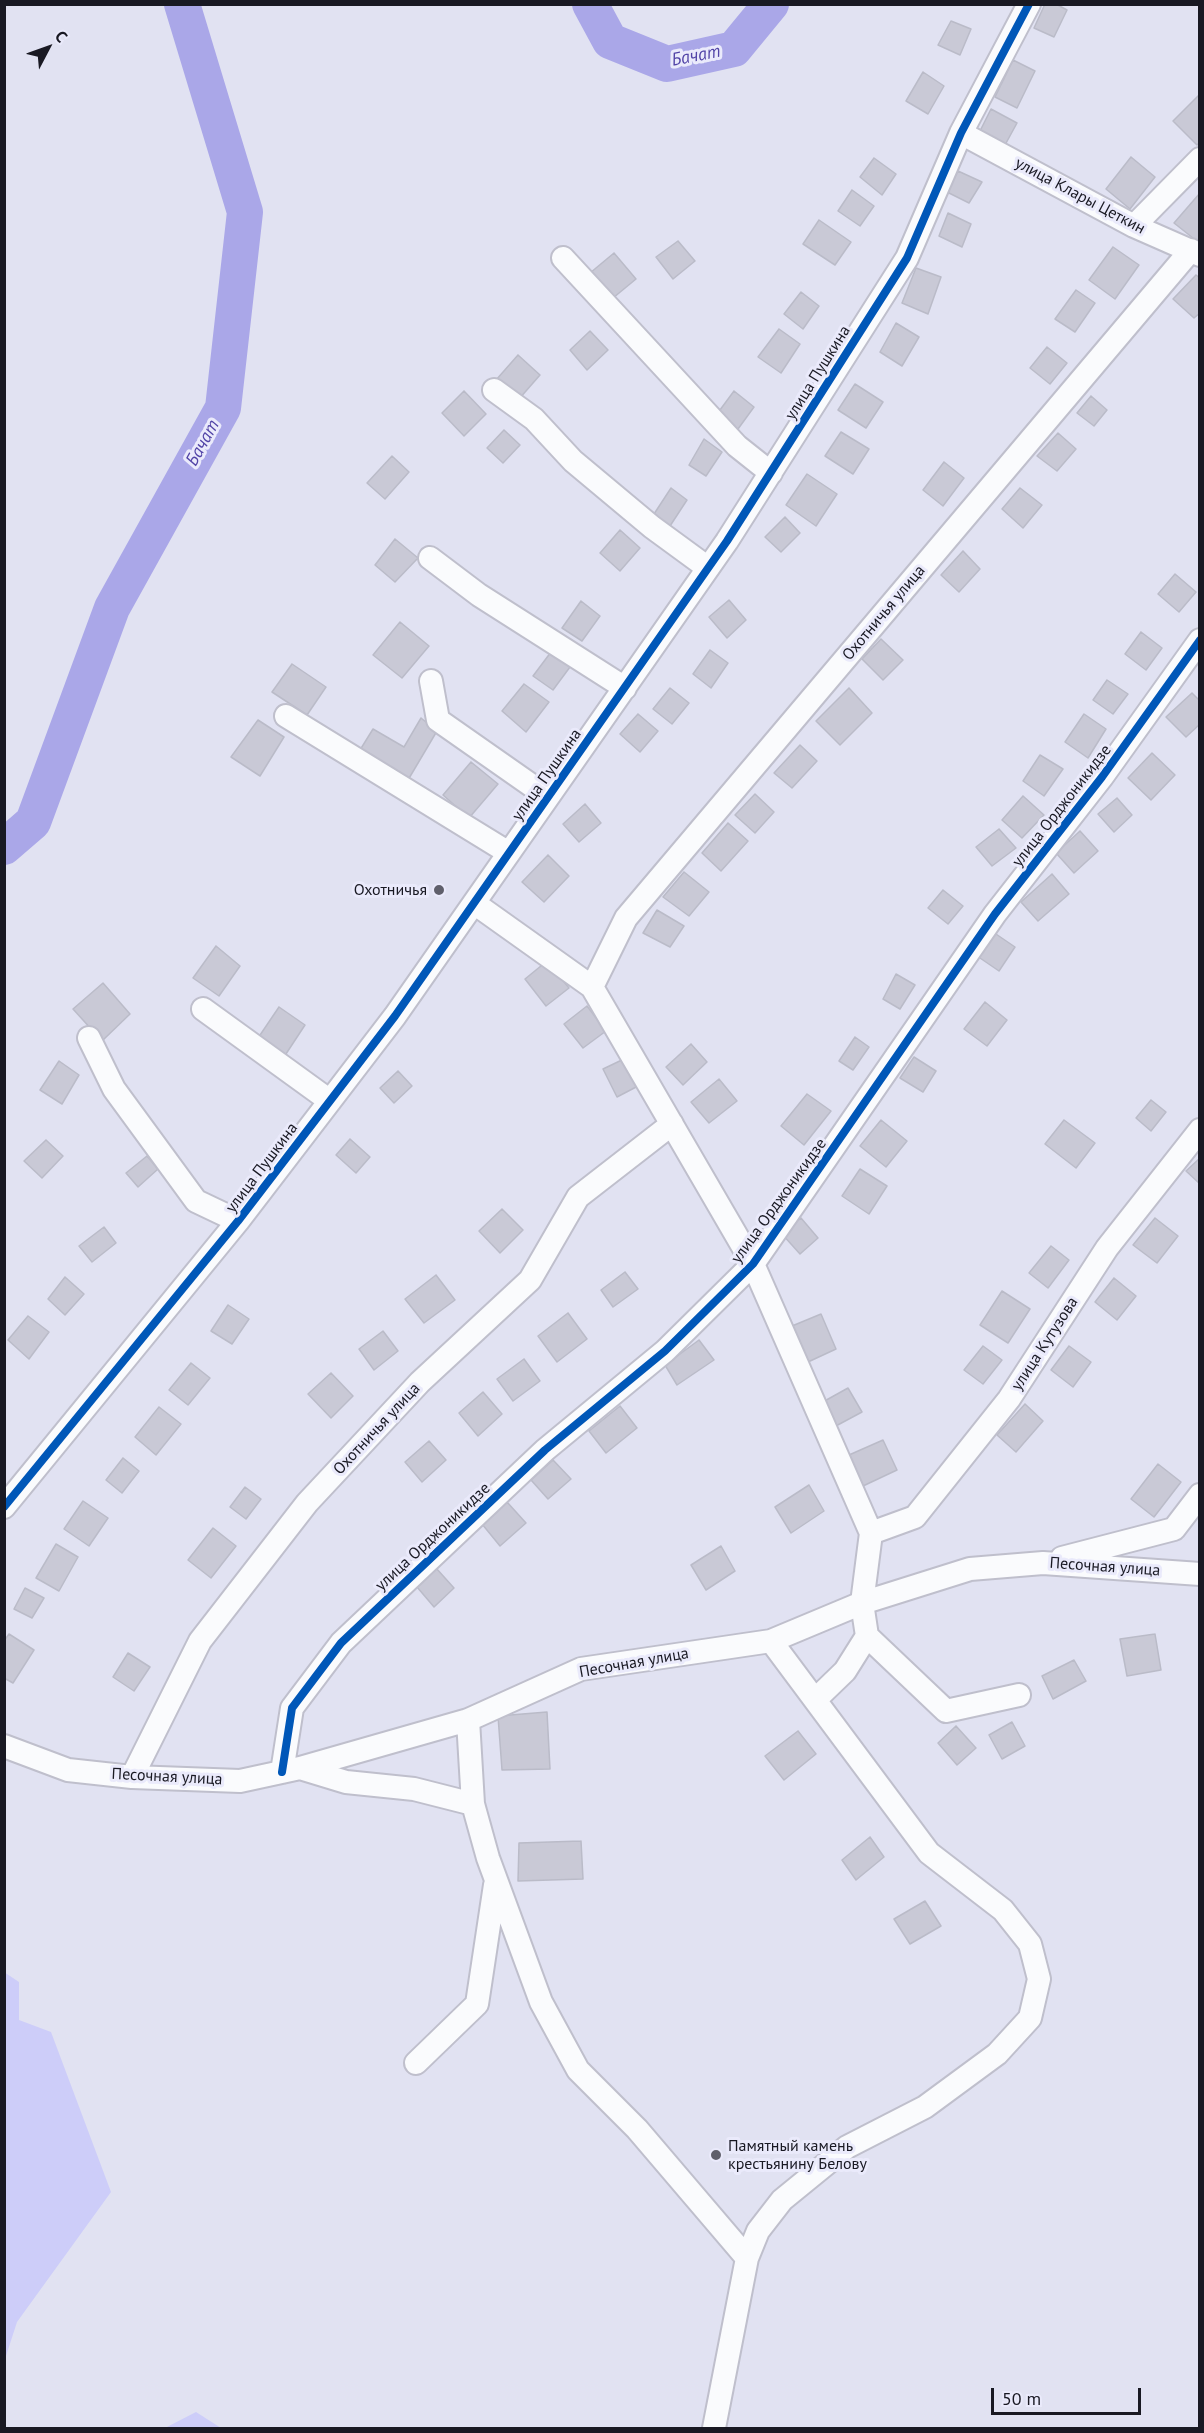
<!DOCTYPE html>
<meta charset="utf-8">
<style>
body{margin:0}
#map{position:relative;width:1204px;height:2433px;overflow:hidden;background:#e1e2f2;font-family:"PT Sans",sans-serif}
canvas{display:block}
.frame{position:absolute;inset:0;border:6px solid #191923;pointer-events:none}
.north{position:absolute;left:18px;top:18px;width:60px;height:60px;-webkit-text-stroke:4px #eaeafb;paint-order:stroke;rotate:49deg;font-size:16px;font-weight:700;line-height:24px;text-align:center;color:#191923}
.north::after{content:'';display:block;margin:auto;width:21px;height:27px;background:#191923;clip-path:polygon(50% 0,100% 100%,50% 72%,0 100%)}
.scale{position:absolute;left:991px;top:2388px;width:150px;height:27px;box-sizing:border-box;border:3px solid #191923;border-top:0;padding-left:8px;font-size:18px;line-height:21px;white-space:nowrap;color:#191923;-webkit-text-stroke:4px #eaeafb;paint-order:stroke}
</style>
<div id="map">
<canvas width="1204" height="2433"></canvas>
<div class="frame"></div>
<div class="north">С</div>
<div class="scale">50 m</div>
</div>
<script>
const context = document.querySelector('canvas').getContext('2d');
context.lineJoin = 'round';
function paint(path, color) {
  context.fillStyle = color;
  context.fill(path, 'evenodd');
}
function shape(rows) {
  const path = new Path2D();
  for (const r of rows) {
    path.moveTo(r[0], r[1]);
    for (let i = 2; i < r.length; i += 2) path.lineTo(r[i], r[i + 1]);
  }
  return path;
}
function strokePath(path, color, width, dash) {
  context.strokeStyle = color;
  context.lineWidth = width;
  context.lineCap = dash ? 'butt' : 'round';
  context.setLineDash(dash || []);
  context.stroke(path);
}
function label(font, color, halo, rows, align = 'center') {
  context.font = font + ' "PT Sans",sans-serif';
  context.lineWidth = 6;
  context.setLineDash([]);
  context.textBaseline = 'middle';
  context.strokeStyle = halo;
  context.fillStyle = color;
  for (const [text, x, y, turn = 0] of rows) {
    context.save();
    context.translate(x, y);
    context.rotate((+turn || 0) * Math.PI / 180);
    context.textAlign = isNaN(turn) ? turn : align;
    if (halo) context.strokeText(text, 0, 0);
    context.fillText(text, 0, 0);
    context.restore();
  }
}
paint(shape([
 [4,1972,19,1982,19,2020,51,2032,111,2192,17,2322,5,2359],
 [196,2412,221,2428,165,2428]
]), '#cdcdf9');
strokePath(shape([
 [590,4,610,41,667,64,734,49,771,4],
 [4,847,33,822,112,608,223,408,245,212,182,4]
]), '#aaa7e8', 36);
const building = shape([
 [1045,4,1056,4,1067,10,1054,37,1034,28,1045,4],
 [951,21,971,29,960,55,938,45,951,21],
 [1013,60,1035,71,1017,108,995,97,1013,60],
 [923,72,944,86,928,114,906,101,923,72],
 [1200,94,1200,142,1197,145,1173,121,1200,94],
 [991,109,1017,123,1005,145,980,131,991,109],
 [1131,157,1155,177,1130,209,1106,189,1131,157],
 [874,158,896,174,882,195,860,177,874,158],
 [958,171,982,182,969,203,947,192,958,171],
 [852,190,874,206,860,226,838,211,852,190],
 [1200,193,1200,240,1198,242,1174,223,1200,193],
 [948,213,971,224,962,247,939,236,948,213],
 [819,220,851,242,835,265,803,244,819,220],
 [678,241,695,261,673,279,656,257,678,241],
 [1113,247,1139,265,1115,299,1089,280,1113,247],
 [614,253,636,279,613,298,590,273,614,253],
 [916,268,941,277,928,314,902,303,916,268],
 [1196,275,1200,278,1200,313,1194,318,1173,299,1196,275],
 [1076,290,1095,303,1075,332,1055,319,1076,290],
 [801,292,819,306,803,329,784,314,801,292],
 [896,323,919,337,902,366,880,352,896,323],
 [779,329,800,344,781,373,758,357,779,329],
 [590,331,608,350,587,370,570,350,590,331],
 [1047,347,1067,363,1050,384,1030,368,1047,347],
 [518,355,540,375,519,399,496,380,518,355],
 [855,384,883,402,866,428,838,410,855,384],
 [464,391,486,414,464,436,442,413,464,391],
 [734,391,754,407,738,429,717,414,734,391],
 [1091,396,1107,410,1094,426,1077,413,1091,396],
 [504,430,520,445,503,463,487,448,504,430],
 [841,432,869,449,853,474,825,456,841,432],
 [1058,433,1076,449,1057,471,1037,456,1058,433],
 [704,439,722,452,706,476,689,465,704,439],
 [392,456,409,472,385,499,367,483,392,456],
 [944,462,964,478,943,506,923,490,944,462],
 [807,474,837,494,816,526,786,505,807,474],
 [671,488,687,500,670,526,654,514,671,488],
 [1020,488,1042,505,1023,528,1002,509,1020,488],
 [785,517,800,533,781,552,765,537,785,517],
 [620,530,640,548,620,571,600,553,620,530],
 [395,539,418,558,395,582,375,565,395,539],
 [963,551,980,569,959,592,941,575,963,551],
 [1175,574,1196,592,1179,612,1158,594,1175,574],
 [729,600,746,620,727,638,709,617,729,600],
 [581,601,600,616,582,641,562,628,581,601],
 [400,622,429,646,402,678,373,655,400,622],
 [1141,632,1162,648,1146,670,1125,654,1141,632],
 [881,639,903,660,883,680,862,659,881,639],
 [710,650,728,663,711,688,693,674,710,650],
 [551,652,570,667,553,690,533,676,551,652],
 [292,664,326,687,307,715,272,692,292,664],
 [1107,680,1128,694,1113,714,1093,700,1107,680],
 [524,684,549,702,526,732,502,711,524,684],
 [670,688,689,703,672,724,653,709,670,688],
 [849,688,872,713,840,745,816,721,849,688],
 [1192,693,1200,701,1200,724,1186,737,1166,717,1192,693],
 [638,714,658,731,640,752,620,734,638,714],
 [1084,714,1106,729,1088,758,1065,742,1084,714],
 [421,718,437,731,408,780,360,750,373,729,404,747,421,718],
 [258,720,284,737,260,776,231,757,258,720],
 [800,745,817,761,792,788,774,773,800,745],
 [1152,753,1175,775,1151,800,1128,778,1152,753],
 [1040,755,1063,769,1044,796,1023,781,1040,755],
 [471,762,498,784,469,818,443,795,471,762],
 [755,794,774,812,755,833,735,815,755,794],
 [1023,796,1044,815,1022,838,1002,820,1023,796],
 [1117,798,1132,815,1114,832,1098,814,1117,798],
 [585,804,601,823,579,842,563,824,585,804],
 [728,823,748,841,721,871,702,853,728,823],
 [999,829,1016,848,992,866,976,847,999,829],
 [1080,831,1098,851,1074,873,1056,853,1080,831],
 [548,855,569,876,544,902,522,882,548,855],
 [684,872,709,892,689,916,663,897,684,872],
 [1052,874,1069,894,1038,921,1021,902,1052,874],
 [943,890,963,906,948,924,928,908,943,890],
 [657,910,684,926,670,947,643,933,657,910],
 [993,932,1015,947,999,971,977,956,993,932],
 [216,946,240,966,219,996,193,978,216,946],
 [547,961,569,988,546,1006,525,979,547,961],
 [896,974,915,985,900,1009,883,999,896,974],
 [103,983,130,1014,102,1041,73,1009,103,983],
 [985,1002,1007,1020,987,1046,964,1029,985,1002],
 [587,1006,606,1031,583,1048,564,1024,587,1006],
 [279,1007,305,1025,282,1060,256,1041,279,1007],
 [855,1037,869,1047,853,1070,839,1061,855,1037],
 [691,1044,707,1062,683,1085,666,1067,691,1044],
 [914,1057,936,1071,923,1092,900,1078,914,1057],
 [626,1058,640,1085,617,1097,603,1069,626,1058],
 [59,1061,79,1075,62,1104,40,1090,59,1061],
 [398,1071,412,1086,394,1103,380,1088,398,1071],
 [719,1079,737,1101,709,1123,691,1102,719,1079],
 [807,1094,831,1111,804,1145,781,1126,807,1094],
 [1151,1100,1166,1112,1151,1131,1136,1118,1151,1100],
 [881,1120,907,1141,886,1167,860,1146,881,1120],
 [1064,1120,1095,1143,1076,1168,1045,1144,1064,1120],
 [350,1139,370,1157,356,1173,336,1155,350,1139],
 [46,1140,63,1156,42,1178,24,1161,46,1140],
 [147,1156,158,1169,138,1187,126,1173,147,1156],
 [1200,1158,1200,1184,1186,1171,1200,1158],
 [860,1169,887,1186,869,1214,842,1196,860,1169],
 [502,1209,523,1230,500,1253,479,1231,502,1209],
 [801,1218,818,1238,800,1254,782,1234,801,1218],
 [1155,1218,1178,1236,1157,1263,1133,1245,1155,1218],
 [104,1227,116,1243,92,1262,79,1246,104,1227],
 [1051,1246,1069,1260,1048,1288,1029,1273,1051,1246],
 [625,1272,638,1289,613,1307,601,1290,625,1272],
 [436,1275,455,1300,424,1323,405,1299,436,1275],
 [65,1277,84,1294,65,1315,48,1299,65,1277],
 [1114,1278,1136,1296,1117,1320,1095,1302,1114,1278],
 [1002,1291,1030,1309,1008,1343,980,1325,1002,1291],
 [228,1305,249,1319,232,1344,211,1331,228,1305],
 [568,1313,587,1339,557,1362,538,1336,568,1313],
 [821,1314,836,1349,808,1362,792,1326,821,1314],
 [28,1316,49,1332,29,1359,8,1340,28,1316],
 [383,1331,398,1351,374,1370,359,1349,383,1331],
 [699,1340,714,1360,677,1385,665,1365,699,1340],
 [983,1346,1002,1360,983,1384,964,1370,983,1346],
 [1069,1346,1091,1362,1073,1387,1051,1370,1069,1346],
 [524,1359,540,1381,513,1401,497,1379,524,1359],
 [191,1363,210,1378,188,1405,169,1390,191,1363],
 [331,1373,353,1396,331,1418,308,1394,331,1373],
 [848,1388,862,1412,834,1427,821,1403,848,1388],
 [483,1392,502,1414,478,1436,459,1413,483,1392],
 [1025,1404,1043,1421,1016,1452,997,1435,1025,1404],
 [620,1406,637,1428,606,1453,589,1431,620,1406],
 [159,1407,181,1424,156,1455,135,1437,159,1407],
 [883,1440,897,1470,863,1486,849,1455,883,1440],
 [429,1441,446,1460,422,1482,405,1462,429,1441],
 [123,1458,139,1471,122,1493,106,1480,123,1458],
 [553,1460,571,1479,548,1499,531,1480,553,1460],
 [1158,1464,1181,1482,1154,1517,1131,1499,1158,1464],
 [809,1485,824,1511,791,1533,775,1507,809,1485],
 [245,1487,261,1499,246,1519,230,1507,245,1487],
 [83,1501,108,1518,89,1546,64,1529,83,1501],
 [507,1502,526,1523,500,1546,482,1524,507,1502],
 [213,1528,236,1546,211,1578,188,1560,213,1528],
 [56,1544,78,1557,59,1591,36,1578,56,1544],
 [721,1546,735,1571,706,1590,691,1565,721,1546],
 [436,1568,454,1588,434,1607,417,1587,436,1568],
 [25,1588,44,1598,32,1618,14,1609,25,1588],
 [9,1634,34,1650,13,1683,4,1678,4,1641,9,1634],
 [1155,1634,1161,1670,1127,1676,1120,1639,1155,1634],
 [128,1653,150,1667,134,1691,113,1677,128,1653],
 [1074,1660,1086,1681,1053,1699,1042,1676,1074,1660],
 [547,1712,550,1769,502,1770,498,1716,547,1712],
 [1012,1722,1025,1746,1002,1759,989,1735,1012,1722],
 [956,1726,976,1748,957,1765,938,1743,956,1726],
 [798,1731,816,1754,784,1780,765,1756,798,1731],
 [870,1837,884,1857,856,1880,842,1860,870,1837],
 [581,1841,583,1879,518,1881,519,1843,581,1841],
 [925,1901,941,1926,910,1944,894,1919,925,1901]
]);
paint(building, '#c9c9d6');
strokePath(building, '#babbc8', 1.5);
const minor = shape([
 [961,133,1134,226,1200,255],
 [1134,226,1200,159],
 [563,258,737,446,771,473],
 [494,390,534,419,573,461,652,527,708,568],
 [430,558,479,595,625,688],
 [431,681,438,720,548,797],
 [286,716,509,853],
 [474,903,592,987,753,1264,871,1533,862,1603,867,1636,845,1671,816,1699],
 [592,987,626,918,1191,250],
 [203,1009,330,1101],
 [89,1038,114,1089,196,1201,238,1221],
 [4,1507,238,1221,395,1016,727,541,907,258,961,133,1029,4],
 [871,1533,915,1517,1009,1399,1107,1248,1200,1130],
 [1062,1558,1174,1529,1200,1495],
 [867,1636,946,1711,1019,1695],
 [468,1720,473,1804],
 [4,1746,68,1770,132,1777,240,1781,300,1768,468,1720,581,1669,771,1641,862,1603,970,1569,1043,1563,1200,1574],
 [300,1768,346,1782,414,1789,473,1804,488,1858,541,2002,578,2070,637,2129,747,2258,714,2428],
 [282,1772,292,1708,341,1643,545,1450,665,1351,753,1264,995,914,1102,777,1200,640],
 [132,1777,200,1641,307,1503,420,1382,530,1280,578,1197,672,1124],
 [416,2063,477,2004,495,1885],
 [747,2258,758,2231,782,2200,847,2147,925,2107,997,2054,1030,2018,1039,1979,1030,1944,1003,1910,929,1853,771,1641]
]);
strokePath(minor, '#bfbfcc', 26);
strokePath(minor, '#fafbfd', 22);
strokePath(shape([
 [4,1507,238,1221,395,1016,727,541,907,258,961,133,1029,4],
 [282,1772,292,1708,341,1643,545,1450,665,1351,753,1264,995,914,1102,777,1200,640]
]), '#0057b8', 8);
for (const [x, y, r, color] of [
 [439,890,6,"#5f5f6b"],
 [716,2155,6,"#5f5f6b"]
]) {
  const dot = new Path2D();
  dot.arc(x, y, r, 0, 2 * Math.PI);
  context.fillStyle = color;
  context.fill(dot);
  strokePath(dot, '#eaeafb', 2);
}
label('16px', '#191923', '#eaeafb', [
 ["улица Клары Цеткин",1080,196,28],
 ["улица Пушкина",818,373,-58],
 ["Охотничья улица",884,613,-50],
 ["улица Пушкина",547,775,-55],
 ["улица Орджоникидзе",1062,806,-52],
 ["улица Пушкина",262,1168,-53],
 ["улица Орджоникидзе",779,1201,-54],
 ["улица Кутузова",1045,1344,-57],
 ["Охотничья улица",377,1429,-47],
 ["улица Орджоникидзе",433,1537,-43],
 ["Песочная улица",1105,1567,4],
 ["Песочная улица",634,1663,-10],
 ["Песочная улица",167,1777,3]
]);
label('16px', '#191923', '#eaeafb', [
 ["Охотничья",427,890],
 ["Памятный камень",728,2146,"left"],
 ["крестьянину Белову",728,2164,"left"]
], 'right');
label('italic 18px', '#5244a7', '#eaeafb', [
 ["Бачат",696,56,-11],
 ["Бачат",203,443,-61]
]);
</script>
